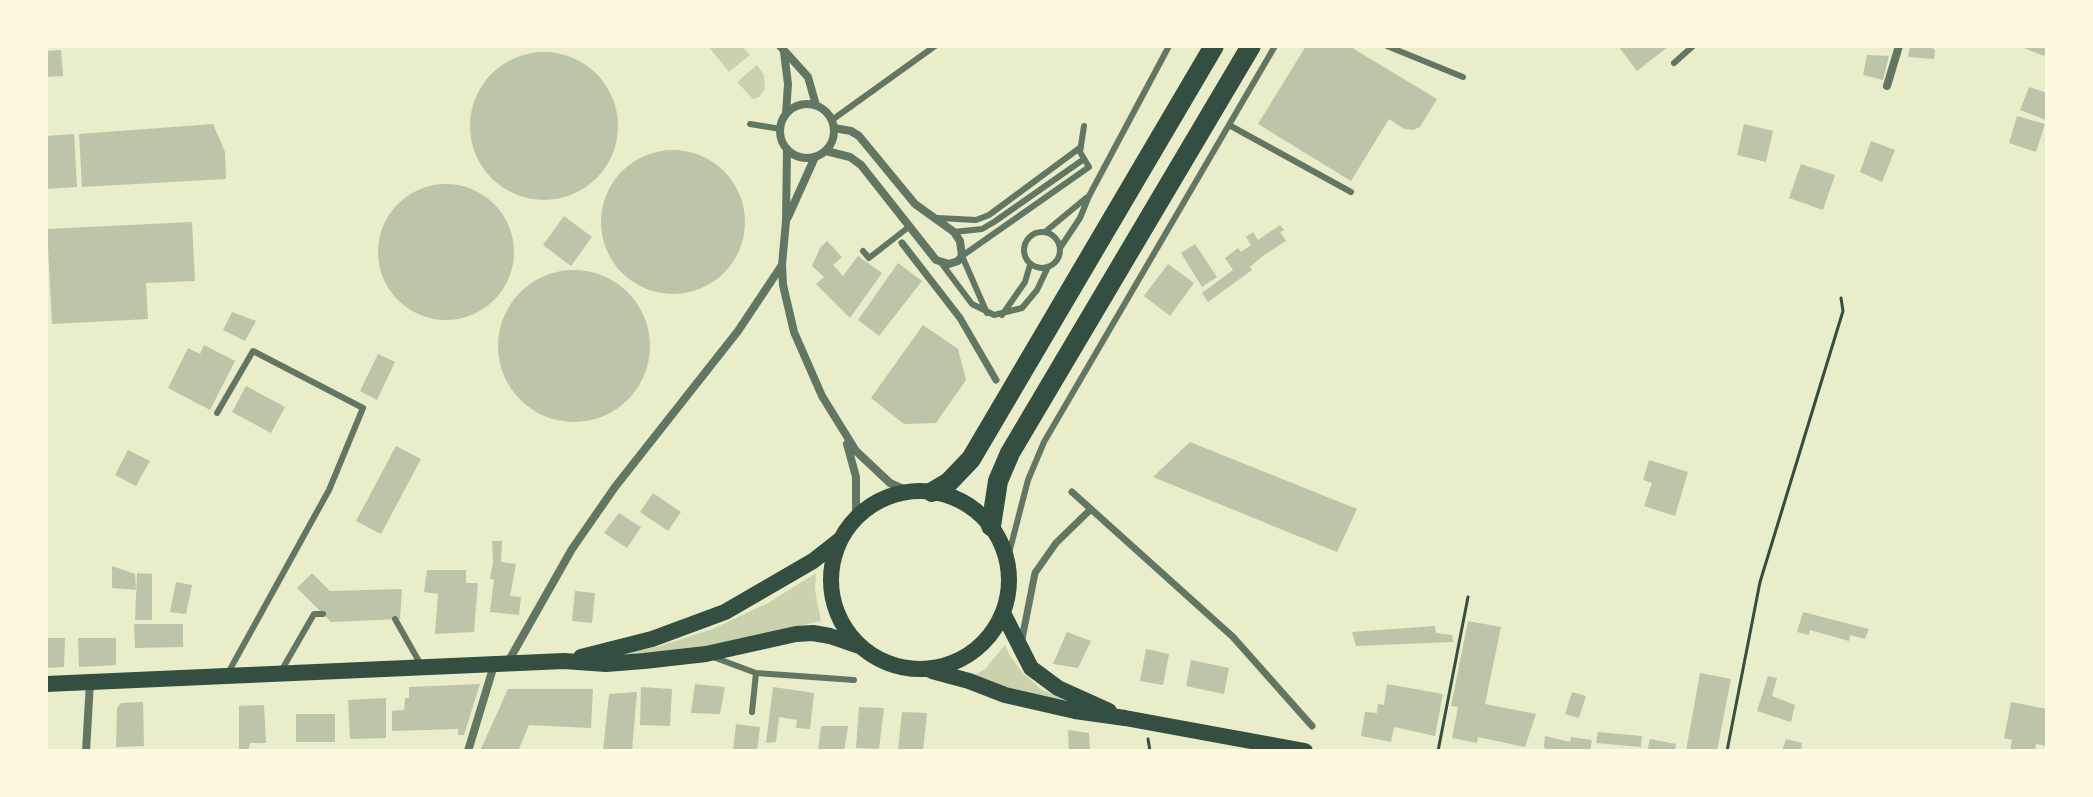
<!DOCTYPE html>
<style>
body{margin:0}
#map{position:relative;width:2093px;height:797px;overflow:hidden;background:#e9edc9;font-family:"Noto Sans",sans-serif}
canvas{display:block}
.frame{position:absolute;inset:0;border:48px solid #fefae0;pointer-events:none}
</style>
<div id="map">
<canvas width="2093" height="797"></canvas>
<div class="frame"></div>
</div>
<script>
const context = document.querySelector('canvas').getContext('2d');
context.lineJoin = 'round';
function paint(path, color) {
  context.fillStyle = color;
  context.fill(path, 'evenodd');
}
function shape(rows) {
  const path = new Path2D();
  for (const r of rows) {
    if (r.length === 3) {
      path.moveTo(r[0] + r[2], r[1]);
      path.arc(r[0], r[1], r[2], 0, 2 * Math.PI);
      continue;
    }
    path.moveTo(r[0], r[1]);
    for (let i = 2; i < r.length; i += 2) path.lineTo(r[i], r[i + 1]);
  }
  return path;
}
function strokePath(path, color, width, dash) {
  context.strokeStyle = color;
  context.lineWidth = width;
  context.lineCap = dash ? 'butt' : 'round';
  context.setLineDash(dash || []);
  context.stroke(path);
}
paint(shape([
 [708,46,742,46,750,55,729,72],
 [757,65,764,75,765,89,759,97,753,99,737,82],
 [816,573,815,590,821,621,716,645,618,658,618,655,660,646,710,630,768,603],
 [1005,645,1010,656,1023,673,1042,690,1074,703,1008,689,973,676,985,669]
]), '#cad2ad');
paint(shape([
 [1306,46,1349,46,1437,99,1420,127,1413,130,1404,129,1389,119,1351,181,1258,124],
 [1618,46,1669,46,1637,71],
 [1910,46,1930,46,1935,50,1934,59,1908,57],
 [2019,46,2047,46,2047,47,2044,56],
 [61,50,63,76,46,77,46,51],
 [544,126,74],
 [1867,55,1889,56,1883,80,1863,75],
 [2029,87,2047,93,2046,120,2020,110],
 [2017,116,2045,124,2036,152,2009,143],
 [213,124,225,152,226,179,82,187,79,134],
 [1744,124,1773,131,1766,162,1737,155],
 [74,134,77,187,46,189,46,136],
 [1871,141,1895,150,1882,182,1860,172],
 [673,222,72],
 [1801,164,1835,175,1823,210,1789,198],
 [446,252,68],
 [564,216,592,237,571,266,543,245],
 [192,222,195,281,146,283,148,319,52,324,47,229],
 [1280,225,1284,230,1280,232,1286,241,1264,255,1250,267,1252,270,1208,302,1202,293,1233,270,1225,258,1238,248,1241,252,1251,245,1246,237,1253,232,1258,240],
 [827,241,842,257,833,265,843,276,858,256,882,273,850,318,816,284,824,277,812,266,820,248],
 [1195,244,1217,277,1202,287,1181,253],
 [898,263,922,281,879,336,858,320],
 [1168,264,1194,283,1170,316,1144,296],
 [574,346,76],
 [232,312,256,321,245,341,223,330],
 [923,325,958,349,966,380,936,423,904,424,871,398],
 [204,345,235,361,210,410,168,388,188,348,200,354],
 [378,354,395,362,377,400,360,391],
 [246,386,285,407,271,433,232,412],
 [1190,442,1357,509,1337,552,1153,477],
 [396,446,421,459,381,534,356,521],
 [128,450,150,461,136,486,115,475],
 [1649,460,1688,472,1675,516,1644,506,1652,483,1643,480],
 [653,493,681,512,668,531,640,512],
 [619,513,641,527,627,548,604,533],
 [492,541,502,541,501,562,516,564,510,596,521,597,519,615,490,612,494,580,490,579,493,562],
 [112,566,135,574,136,590,112,588],
 [427,570,466,570,466,583,478,583,474,632,435,634,438,594,424,592],
 [137,573,152,574,152,620,135,620],
 [312,573,330,591,402,589,400,619,331,622,297,588],
 [176,582,192,585,186,614,170,612],
 [575,591,595,593,592,623,572,621],
 [1803,612,1869,629,1865,639,1850,635,1849,641,1810,630,1809,635,1797,632],
 [1468,621,1501,627,1485,704,1536,714,1525,747,1478,737,1477,743,1452,738,1458,707,1451,706],
 [134,624,183,624,183,647,135,648],
 [1435,626,1436,633,1452,635,1453,642,1356,646,1352,632],
 [1067,632,1091,641,1078,668,1053,664],
 [46,638,65,638,64,667,46,668],
 [78,638,116,638,116,665,79,667],
 [1146,649,1169,654,1163,685,1140,681],
 [1191,660,1229,668,1224,694,1186,686],
 [1700,673,1731,679,1717,751,1686,751],
 [1768,676,1777,678,1772,696,1795,705,1791,722,1757,711],
 [480,684,464,735,458,735,458,729,392,731,392,711,404,710,405,698,409,698,409,687],
 [695,684,725,687,720,714,691,713],
 [1387,684,1443,694,1435,736,1394,727,1391,742,1361,736,1365,712,1377,713,1378,704,1384,705],
 [641,687,672,689,670,726,640,725],
 [773,687,814,693,810,729,796,728,797,720,779,717,776,742,766,743],
 [508,689,593,689,591,728,529,725,518,751,480,751],
 [637,692,632,751,603,751,609,694],
 [1572,692,1586,696,1579,718,1565,714],
 [386,698,386,738,350,739,348,700],
 [143,702,144,746,116,747,117,708,121,703],
 [2011,702,2047,709,2047,746,2036,744,2035,751,2010,751,2012,740,2004,738],
 [264,705,266,743,250,743,248,751,239,751,239,706],
 [859,707,884,708,879,749,856,748],
 [902,712,927,713,923,751,898,750],
 [296,714,335,714,335,742,296,742],
 [736,724,760,727,757,751,733,751],
 [821,726,848,726,844,751,818,751],
 [1068,730,1089,733,1090,751,1069,751],
 [1598,732,1642,736,1641,747,1596,743],
 [1545,736,1570,742,1571,737,1592,740,1590,751,1547,751,1544,747],
 [1650,739,1676,744,1675,751,1647,751],
 [1786,739,1802,743,1801,751,1782,751]
]), '#bcc5a7');
strokePath(shape([
 [1148,739,1150,751],
 [1438,751,1468,597],
 [1727,751,1760,582,1843,311,1841,298]
]), '#344e41', 3);
strokePath(shape([
 [1387,46,1463,77],
 [1674,63,1693,46],
 [832,120,935,46],
 [750,124,781,129],
 [1229,125,1351,192],
 [938,218,976,220,989,215,1081,147],
 [1042,250,18],
 [954,232,982,229,994,222,1084,159],
 [1045,232,1086,198],
 [1060,248,1080,218,1089,196,1169,46],
 [863,251,869,258,910,226],
 [942,264,972,304,994,315,1022,308,1037,290,1048,267],
 [987,313,962,256,1089,167,1080,152,1084,126],
 [1002,315,1025,282,1030,265],
 [217,413,253,351,363,408,329,490,228,673],
 [1007,561,1028,480,1044,442,1275,46],
 [395,619,421,665],
 [713,657,756,673,854,680],
 [280,673,314,614,323,614],
 [752,712,756,673]
]), '#617663', 6);
strokePath(shape([
 [902,243,960,318,996,380],
 [1072,492,1233,637,1312,726],
 [1021,644,1035,573,1056,543,1091,509]
]), '#617663', 7);
strokePath(shape([
 [780,46,808,77,816,105],
 [784,52,788,84,786,113],
 [1887,86,1899,46],
 [807,131,27],
 [787,149,786,221,782,265,783,285,794,332,822,396,856,451,890,483,910,492],
 [826,151,850,157,861,165,936,260,949,264,958,261,962,256,960,241,954,232,915,204,859,136,851,131,834,128],
 [788,217,815,157],
 [847,444,856,477,856,515],
 [508,662,572,549,615,487,738,331,782,265],
 [86,751,90,682],
 [468,751,494,665]
]), '#617663', 8);
strokePath(shape([
 [920,580,89],
 [1004,615,1031,668,1058,688,1109,711],
 [581,657,652,639,725,612,813,561,841,539],
 [932,671,969,681,1005,695,1075,711,1125,718,1305,751],
 [46,684,564,661,606,664,644,661,706,654,796,634,813,633,830,636,859,646]
]), '#344e41', 16);
strokePath(shape([
 [932,492,949,482,971,459,1214,46],
 [991,526,998,481,1010,453,1251,46]
]), '#344e41', 20);
</script>
